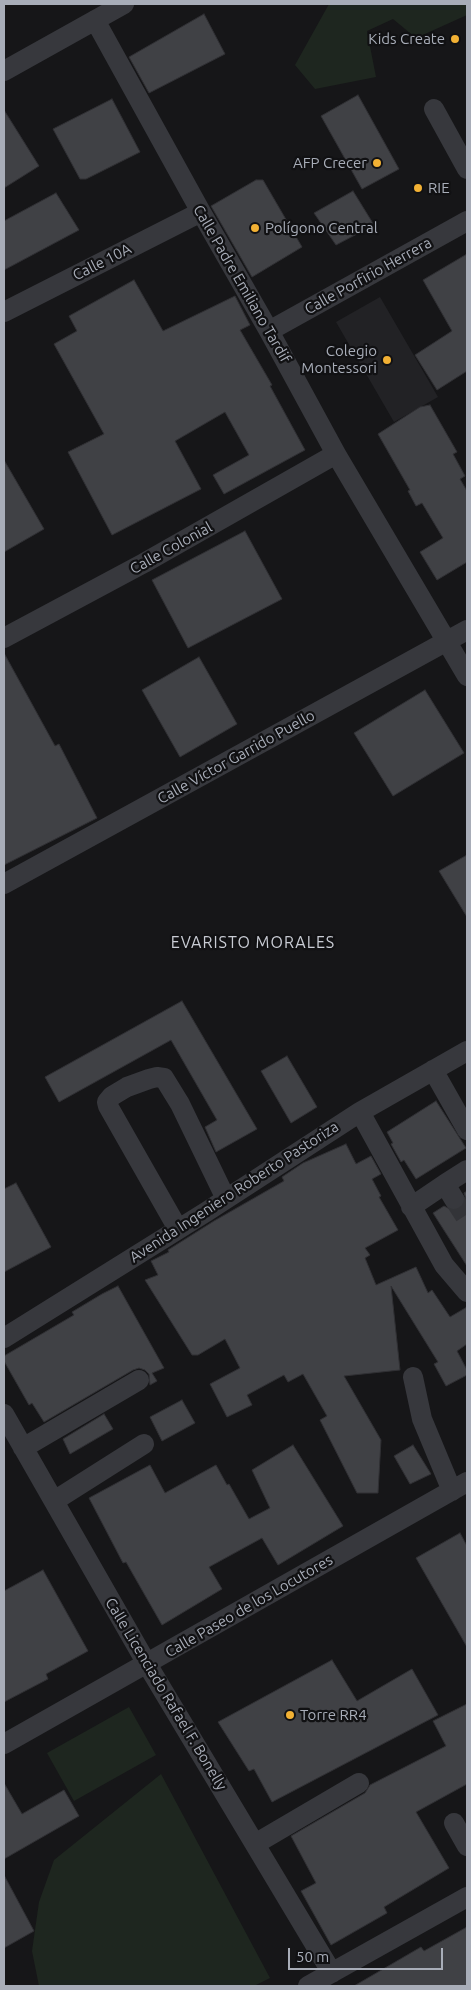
<!DOCTYPE html>
<meta charset="utf-8">
<style>
body{margin:0}
#map{position:relative;width:471px;height:1990px;overflow:hidden;background:#161618;font-family:Ubuntu,sans-serif}
canvas{display:block}
.frame{position:absolute;inset:0;border:5px solid #a8adb8;pointer-events:none}
.scale{position:absolute;left:288px;top:1948px;width:155px;height:22px;box-sizing:border-box;border:2px solid #a8adb8;border-top:0;padding-left:6px;font-size:15px;line-height:18px;white-space:nowrap;color:#a8adb8;-webkit-text-stroke:4px #111113;paint-order:stroke}
</style>
<div id="map">
<canvas width="471" height="1990"></canvas>
<div class="frame"></div>
<div class="scale">50 m</div>
</div>
<script>
const context = document.querySelector('canvas').getContext('2d');
context.lineJoin = 'round';
function paint(path, color) {
  context.fillStyle = color;
  context.fill(path, 'evenodd');
}
function shape(rows) {
  const path = new Path2D();
  for (const r of rows) {
    path.moveTo(r[0], r[1]);
    for (let i = 2; i < r.length; i += 2) path.lineTo(r[i], r[i + 1]);
  }
  return path;
}
function strokePath(path, color, width, dash) {
  context.strokeStyle = color;
  context.lineWidth = width;
  context.lineCap = dash ? 'butt' : 'round';
  context.setLineDash(dash || []);
  context.stroke(path);
}
function label(font, color, halo, rows, align = 'center') {
  context.font = font + ' Ubuntu,sans-serif';
  context.lineWidth = 4.5;
  context.setLineDash([]);
  context.textBaseline = 'middle';
  context.strokeStyle = halo;
  context.fillStyle = color;
  for (const [text, x, y, turn = 0] of rows) {
    context.save();
    context.translate(x, y);
    context.rotate((+turn || 0) * Math.PI / 180);
    context.textAlign = isNaN(turn) ? turn : align;
    if (halo) context.strokeText(text, 0, 0);
    context.fillText(text, 0, 0);
    context.restore();
  }
}
paint(shape([
 [380,297,438,397,394,422,336,322]
]), '#222225');
paint(shape([
 [329,4,467,4,467,15,416,38,393,19,367,31,376,77,315,89,295,65],
 [129,1707,156,1755,74,1801,47,1753],
 [161,1774,270,1978,254,1986,39,1986,32,1951,39,1902,54,1860]
]), '#1e261f');
const building = shape([
 [204,14,225,54,149,93,129,57,204,14],
 [358,95,399,169,362,189,321,116,358,95],
 [112,99,140,152,86,179,80,179,53,129,112,99],
 [4,110,39,166,4,188,4,110],
 [256,180,263,180,302,247,252,277,211,206,256,180],
 [353,191,374,225,336,245,314,213,353,191],
 [56,193,79,230,4,270,4,221,56,193],
 [467,254,467,371,437,390,415,355,452,331,423,280,467,254],
 [134,280,163,331,235,296,250,325,240,330,272,385,270,386,305,450,224,494,213,475,249,455,225,412,175,441,201,489,112,535,68,452,104,434,54,344,77,331,69,316,134,280],
 [430,405,457,452,453,454,465,476,460,479,467,491,467,562,437,580,420,552,443,538,422,503,416,506,408,491,410,490,378,434,420,407,430,405],
 [4,460,44,529,4,552,4,460],
 [245,531,282,599,188,648,152,580,245,531],
 [4,653,55,746,59,744,97,818,4,865,4,653],
 [199,657,237,724,180,757,142,690,199,657],
 [425,690,464,753,393,796,354,733,425,690],
 [467,855,467,917,439,871,467,855],
 [182,1001,257,1129,216,1152,205,1127,217,1120,171,1040,59,1102,45,1077,182,1001],
 [287,1056,317,1107,291,1123,261,1071,287,1056],
 [436,1101,466,1148,416,1179,404,1160,401,1162,391,1144,393,1143,387,1132,436,1101],
 [346,1144,356,1164,371,1156,381,1174,372,1179,381,1196,379,1197,398,1230,365,1248,370,1255,365,1258,376,1285,416,1267,428,1293,432,1290,450,1317,467,1307,467,1344,457,1351,467,1370,467,1375,446,1386,434,1364,438,1362,391,1286,400,1370,344,1376,381,1440,378,1493,357,1493,320,1420,327,1416,303,1374,288,1382,284,1375,247,1395,252,1405,227,1417,210,1384,240,1368,225,1339,198,1355,192,1355,145,1280,158,1275,151,1261,169,1252,168,1250,214,1221,284,1181,282,1177,303,1163,346,1144],
 [16,1183,51,1247,4,1272,4,1189,16,1183],
 [467,1191,467,1266,433,1213,444,1206,454,1211,460,1209,466,1199,464,1193,467,1191],
 [118,1286,164,1368,152,1373,157,1381,150,1385,149,1374,145,1370,139,1368,133,1370,44,1422,32,1403,29,1405,4,1361,4,1356,74,1315,72,1312,102,1294,118,1286],
 [182,1400,195,1423,162,1441,150,1417,182,1400],
 [104,1414,113,1429,70,1454,63,1439,104,1414],
 [293,1445,343,1526,278,1565,262,1538,209,1567,222,1589,162,1625,126,1562,123,1563,89,1498,150,1465,165,1493,216,1465,227,1485,229,1484,249,1519,270,1508,252,1470,293,1445],
 [413,1445,431,1474,410,1484,394,1456,413,1445],
 [460,1533,467,1546,467,1647,416,1558,460,1533],
 [43,1570,88,1651,46,1674,48,1679,4,1702,4,1591,43,1570],
 [332,1660,357,1701,412,1669,438,1715,272,1802,254,1769,249,1771,218,1722,332,1660],
 [467,1704,467,1784,416,1812,449,1868,384,1907,387,1913,331,1945,301,1891,316,1883,291,1836,365,1793,370,1785,446,1746,433,1721,467,1704],
 [4,1783,22,1814,64,1790,79,1816,4,1859,4,1783],
 [4,1875,34,1931,4,1948,4,1875],
 [467,1927,467,1986,354,1986,421,1947,424,1951,467,1927]
]);
paint(building, '#404145');
strokePath(building, '#303034', 1);
strokePath(shape([
 [454,1199,467,1219]
]), '#333438', 20, [20, 10]);
strokePath(shape([
 [95,20,201,212,269,331,336,454,467,676],
 [4,71,124,4],
 [434,109,467,169],
 [4,312,201,212],
 [269,331,467,221],
 [4,638,144,563,336,454],
 [4,884,467,630],
 [433,1070,467,1130],
 [360,1112,444,1265,467,1292],
 [445,1184,467,1170],
 [411,1207,445,1184,454,1199],
 [178,1229,108,1106,107,1102,112,1096,127,1087,149,1079,157,1077,164,1078,180,1104,226,1199],
 [4,1338,206,1212,360,1112,467,1051],
 [413,1377,422,1419,452,1491],
 [4,1414,147,1664,332,1973],
 [23,1448,139,1380],
 [54,1501,144,1444],
 [4,1744,467,1482],
 [454,1823,467,1846],
 [255,1844,359,1783],
 [308,1986,467,1897]
]), '#37383d', 20);
for (const [x, y, r, color] of [
 [455,39,5,"#f2b134"],
 [377,163,5,"#f2b134"],
 [418,188,5,"#f2b134"],
 [255,228,5,"#f2b134"],
 [387,360,5,"#f2b134"],
 [290,1715,5,"#f2b134"]
]) {
  const dot = new Path2D();
  dot.arc(x, y, r, 0, 2 * Math.PI);
  context.fillStyle = color;
  context.fill(dot);
  strokePath(dot, '#111113', 2);
}
label('15px', '#a8adb8', '#111113', [
 ["Kids Create",445,39],
 ["AFP Crecer",367,163],
 ["RIE",428,188,"left"],
 ["Polígono Central",265,228,"left"],
 ["Colegio",377,351],
 ["Montessori",377,368],
 ["Torre RR4",300,1715,"left"]
], 'right');
label('15px', '#a8adb8', '#111113', [
 ["Calle 10A",102,262,-27],
 ["Calle Porfirio Herrera",368,276,-29],
 ["Calle Padre Emiliano Tardif",242,284,60],
 ["Calle Colonial",171,548,-29],
 ["Calle Víctor Garrido Puello",236,757,-29],
 ["Avenida Ingeniero Roberto Pastoriza",234,1192,-33],
 ["Calle Paseo de los Locutores",249,1606,-30],
 ["Calle Licenciado Rafael F. Bonelly",166,1694,59]
]);
context.letterSpacing = '1px';
label('16px', '#c9ccd4', '#111113', [
 ["EVARISTO MORALES",253,943]
]);
context.letterSpacing = '0px';
</script>
